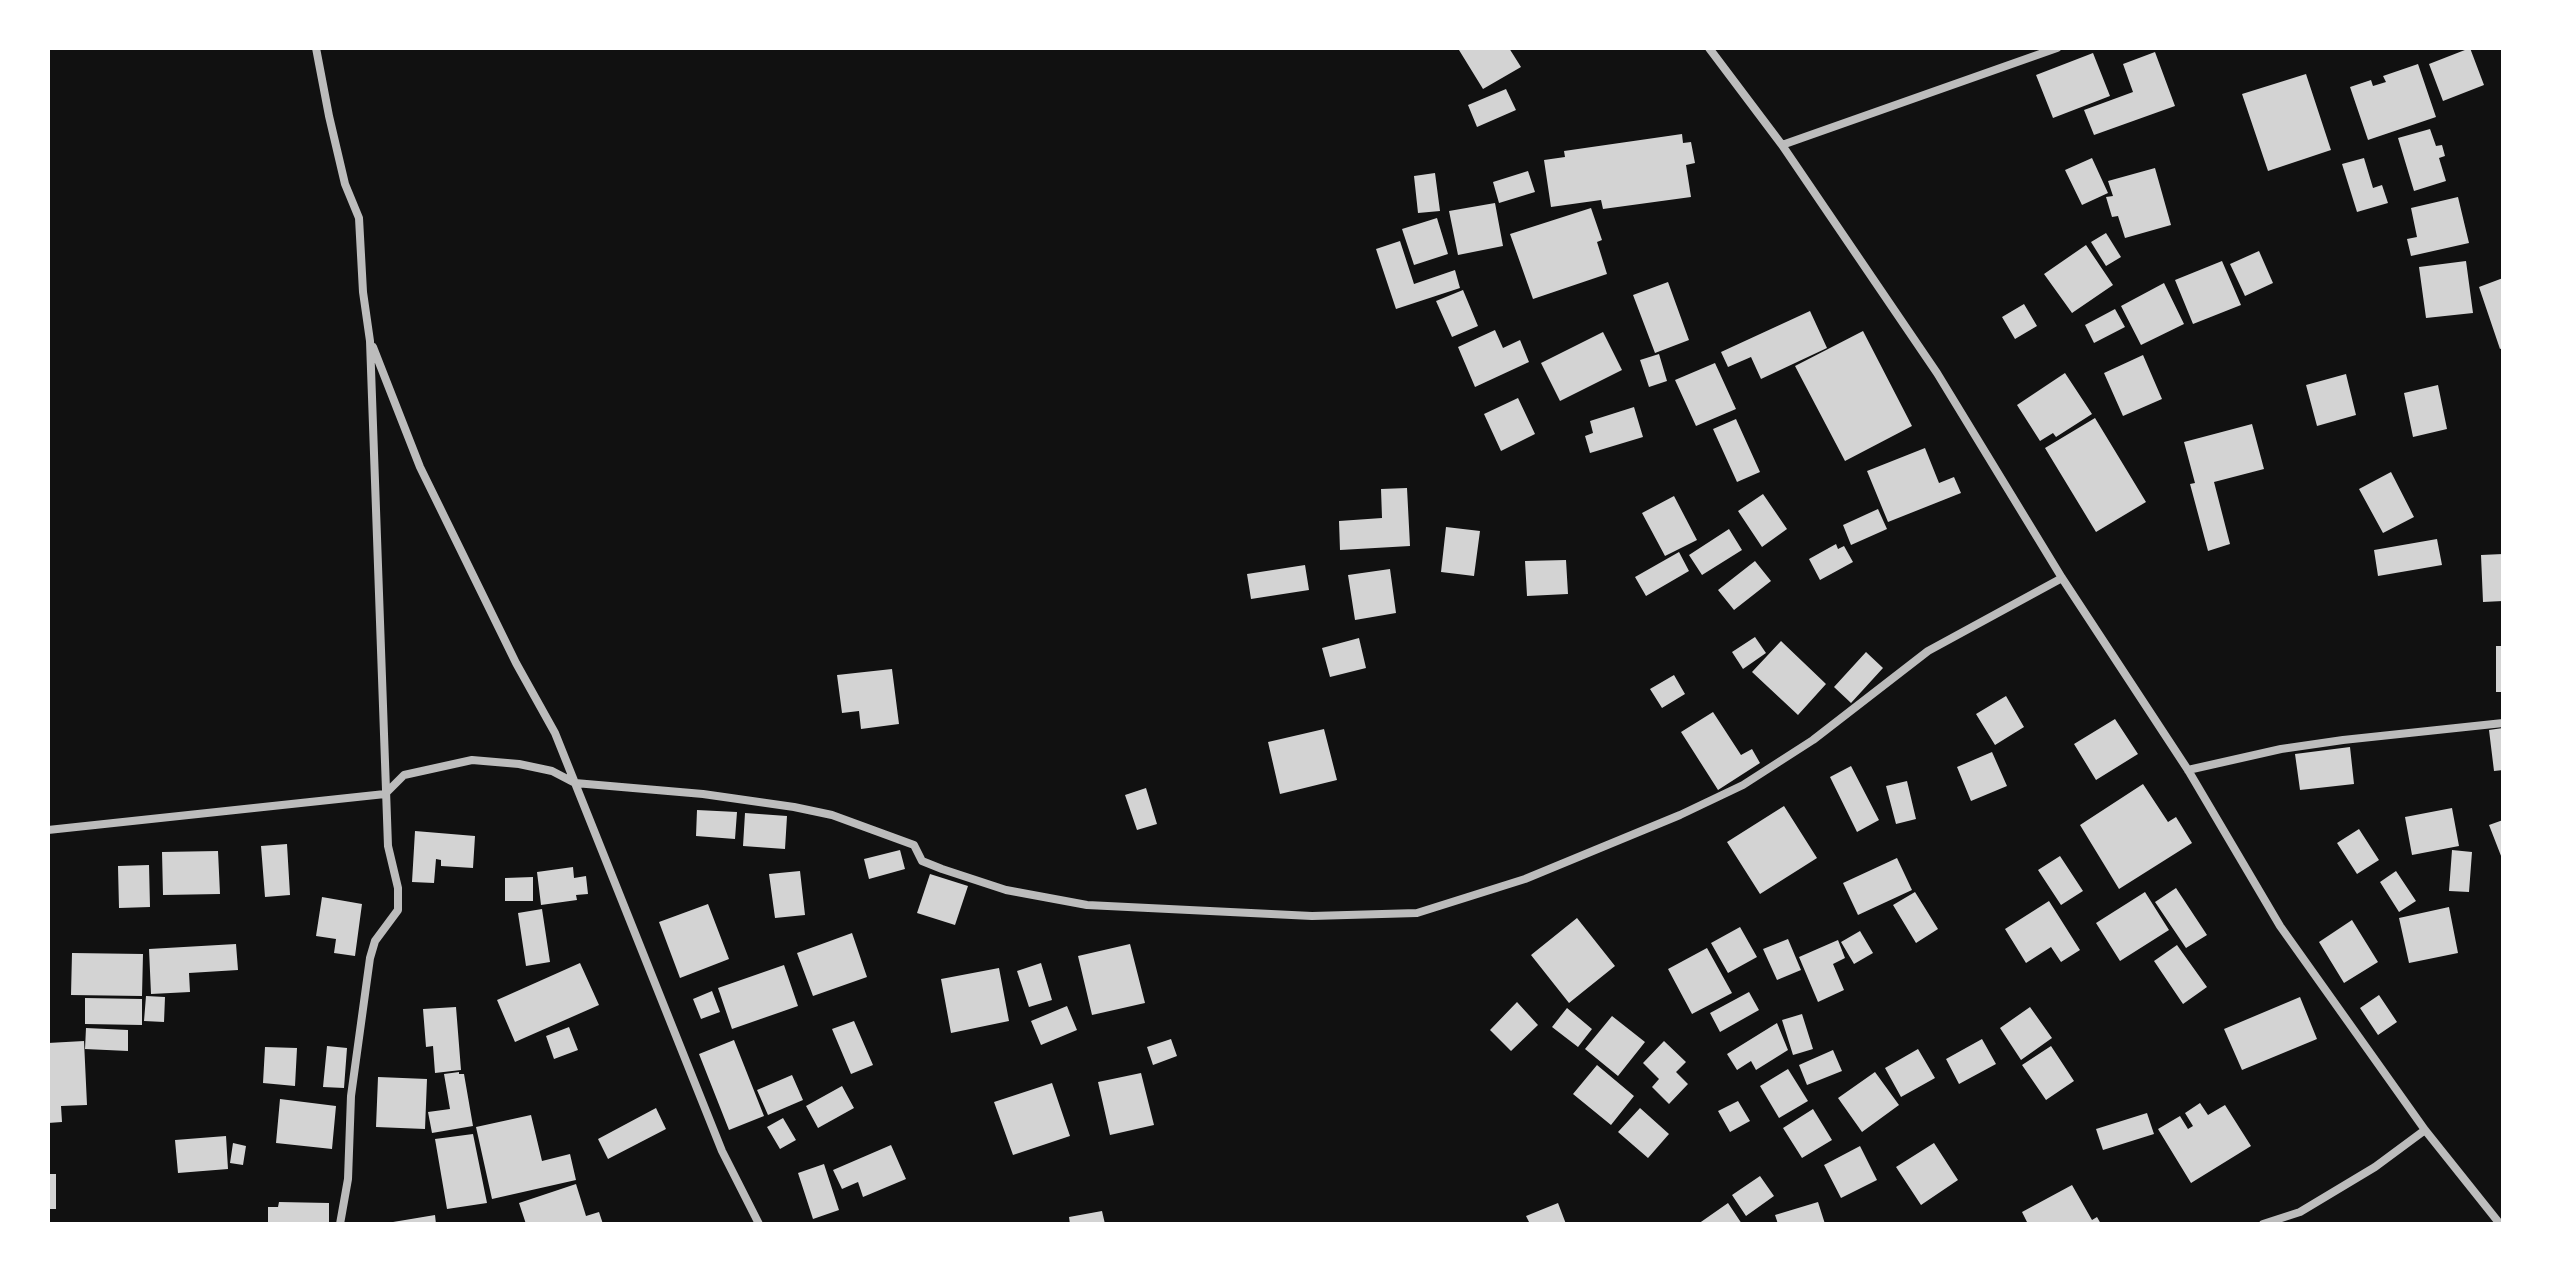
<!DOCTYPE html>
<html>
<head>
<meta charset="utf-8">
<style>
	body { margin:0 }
	#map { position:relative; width:2551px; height:1272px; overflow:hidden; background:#111; font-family:"Titillium Web",sans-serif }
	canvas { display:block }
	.frame { position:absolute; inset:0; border:50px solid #fff; pointer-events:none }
</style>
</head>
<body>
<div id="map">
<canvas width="2551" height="1272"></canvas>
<div class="frame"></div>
</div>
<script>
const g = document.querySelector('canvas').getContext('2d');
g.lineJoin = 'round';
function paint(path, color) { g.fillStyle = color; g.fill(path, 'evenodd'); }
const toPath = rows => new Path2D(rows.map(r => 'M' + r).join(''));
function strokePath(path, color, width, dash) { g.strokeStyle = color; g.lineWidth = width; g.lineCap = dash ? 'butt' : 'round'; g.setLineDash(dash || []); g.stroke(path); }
const building = toPath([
	[1462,48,1509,48,1521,67,1483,89,1459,50],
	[2470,48,2484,85,2443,101,2429,64],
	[2155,52,2175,106,2094,135,2084,110,2133,92,2123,64],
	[2093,53,2110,96,2053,118,2036,75],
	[2418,64,2436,117,2368,140,2350,87,2371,80,2373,86,2386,82,2383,76],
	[2306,74,2331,150,2268,171,2242,94],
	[1506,89,1516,110,1477,127,1468,105],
	[2430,129,2436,146,2442,145,2445,156,2439,158,2446,181,2414,191,2398,138],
	[1682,134,1683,143,1691,142,1695,163,1686,165,1691,197,1603,209,1601,200,1551,207,1544,160,1565,157,1564,151],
	[2092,158,2108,193,2082,205,2065,170],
	[2364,158,2373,188,2382,185,2388,203,2357,212,2342,164],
	[2155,168,2171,225,2125,238,2118,216,2112,217,2106,197,2113,196,2108,181],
	[1528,171,1535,192,1499,203,1493,182],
	[1435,173,1440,211,1418,213,1414,176],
	[2458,197,2469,243,2411,256,2407,239,2417,237,2411,208],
	[1495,203,1503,246,1458,255,1449,211],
	[1591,208,1602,240,1597,242,1607,274,1533,299,1510,234],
	[1437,218,1448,254,1414,265,1402,229],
	[2106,233,2121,257,2106,266,2091,242],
	[1400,241,1414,284,1455,270,1460,288,1396,309,1376,249],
	[2086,245,2113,285,2072,313,2044,274],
	[2259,251,2273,283,2245,296,2230,264],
	[2222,261,2241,305,2193,324,2175,280],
	[2466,261,2473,313,2426,318,2419,267],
	[2503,278,2503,348,2500,349,2479,287],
	[1668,282,1689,340,1655,353,1633,295],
	[2164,283,2184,324,2141,345,2121,306],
	[1463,290,1478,326,1452,337,1436,301],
	[2024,304,2037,326,2015,339,2002,317],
	[2115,309,2125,327,2094,343,2085,325],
	[1810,311,1827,348,1761,379,1751,357,1728,367,1721,352],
	[1495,330,1503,348,1520,340,1529,362,1475,387,1458,347],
	[1863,331,1912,426,1845,461,1795,366],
	[1603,332,1622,370,1560,401,1541,363],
	[1659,354,1667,381,1649,387,1640,360],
	[2143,355,2162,399,2123,416,2104,373],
	[1715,363,1736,409,1696,426,1675,380],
	[2065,373,2092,414,2056,437,2053,433,2040,441,2017,405],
	[2346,374,2356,415,2317,426,2306,385],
	[2438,385,2447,429,2413,437,2404,393],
	[1518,398,1535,434,1501,451,1484,414],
	[1634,407,1643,437,1590,453,1585,436,1593,433,1590,421],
	[2095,418,2146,502,2096,532,2045,448],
	[1736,419,1760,472,1737,482,1713,429],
	[2252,424,2264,469,2214,482,2230,544,2208,551,2190,484,2195,483,2184,442],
	[1925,448,1939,483,1954,477,1961,493,1888,522,1867,471],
	[2391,472,2414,517,2383,533,2359,489],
	[1407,488,1410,546,1340,550,1339,521,1382,518,1381,489],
	[1763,494,1787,529,1762,547,1738,511],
	[1674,496,1697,540,1665,556,1642,513],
	[1878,509,1887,529,1851,545,1843,525],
	[1446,527,1480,531,1474,576,1441,572],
	[1729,529,1742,550,1702,575,1689,555],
	[2437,539,2442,565,2378,576,2374,550],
	[1836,544,1838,549,1844,546,1853,562,1820,580,1809,559],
	[1679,552,1689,571,1646,596,1635,577],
	[2503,554,2503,601,2483,602,2481,555],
	[1566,560,1568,594,1527,596,1525,561],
	[1755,561,1771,581,1734,610,1718,590],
	[1305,565,1309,590,1251,599,1247,574],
	[1390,569,1396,613,1355,620,1348,575],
	[1755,637,1766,653,1743,669,1732,652],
	[1359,638,1366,668,1330,677,1322,648],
	[1781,641,1826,684,1798,715,1752,672],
	[2496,646,2503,646,2503,692,2496,692],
	[1866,652,1883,668,1851,703,1834,687],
	[892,669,899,724,861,729,859,711,842,713,837,675],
	[1674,675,1685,694,1662,708,1650,689],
	[2006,696,2024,727,1995,745,1976,714],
	[1713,712,1741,755,1752,749,1760,763,1718,790,1681,732],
	[2115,719,2138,754,2096,780,2074,744],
	[2503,728,2503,770,2494,771,2489,730],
	[1324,729,1337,780,1280,794,1268,742],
	[2350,747,2354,784,2300,790,2295,754],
	[1992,752,2007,786,1971,801,1957,767],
	[1851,766,1879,820,1857,832,1830,777],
	[1907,781,1916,819,1896,824,1886,786],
	[2143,784,2168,822,2176,817,2192,843,2119,889,2080,825],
	[1146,788,1157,824,1137,830,1125,795],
	[1784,806,1817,858,1760,894,1727,842],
	[2452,808,2459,846,2412,855,2405,817],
	[697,810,737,812,735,839,696,836],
	[745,813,787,816,785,849,743,846],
	[2503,820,2503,861,2489,825],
	[2359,829,2379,860,2357,874,2337,843],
	[415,831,475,836,473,868,441,866,441,860,436,859,434,883,412,882],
	[287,844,290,895,265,897,261,846],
	[900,850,905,869,869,879,864,859],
	[2452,850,2472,852,2469,892,2449,891],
	[218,851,220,894,163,895,162,852],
	[2060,856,2083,891,2061,905,2038,870],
	[1897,858,1912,890,1858,915,1843,883],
	[149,865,150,907,119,908,118,866],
	[573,867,574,878,586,876,588,894,576,895,577,900,541,905,537,872],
	[800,871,805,915,775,918,769,874],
	[2396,871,2416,901,2399,912,2380,882],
	[930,874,968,886,955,925,917,913],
	[533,877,533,901,505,901,505,878],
	[2176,888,2207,935,2186,948,2155,902],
	[1915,892,1938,929,1916,943,1893,905],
	[2145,892,2169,930,2120,961,2096,923],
	[322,897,362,904,355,956,334,953,336,939,316,936],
	[2049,901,2080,950,2061,962,2051,947,2026,963,2005,929],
	[708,904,729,959,680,978,659,922],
	[2449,907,2458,953,2409,963,2399,918],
	[542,909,550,962,526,966,518,913],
	[1577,918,1615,966,1569,1003,1531,955],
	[2352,920,2378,962,2344,983,2319,942],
	[1740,927,1757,957,1728,973,1711,943],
	[1860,931,1873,953,1854,964,1841,942],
	[852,933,867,977,813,996,797,953],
	[1788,939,1801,970,1777,980,1763,949],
	[1838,940,1845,958,1833,964,1844,990,1818,1002,1799,957],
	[236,944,238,970,189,973,190,992,151,994,149,949],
	[1130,944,1145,1003,1092,1015,1078,956],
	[2177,945,2207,987,2183,1004,2154,961],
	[1707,948,1732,993,1692,1014,1668,969],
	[72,953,143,954,142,996,71,995],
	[580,963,599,1005,515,1042,497,1000],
	[1041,963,1052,1000,1029,1007,1017,971],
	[784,965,798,1006,732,1029,718,988],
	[999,968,1009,1021,951,1033,941,979],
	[712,991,720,1012,701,1019,693,999],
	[1749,992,1759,1010,1720,1032,1710,1013],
	[2379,995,2397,1022,2378,1035,2360,1008],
	[146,996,165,997,164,1022,144,1021],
	[2300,997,2317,1039,2242,1070,2224,1029],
	[85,998,142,999,142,1025,85,1024],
	[1517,1002,1538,1025,1511,1051,1490,1030],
	[1067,1006,1077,1030,1041,1045,1031,1021],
	[456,1007,461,1070,435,1073,433,1046,426,1047,423,1009],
	[2030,1007,2052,1038,2021,1060,2000,1028],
	[1567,1008,1592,1029,1578,1047,1552,1027],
	[1802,1014,1813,1049,1793,1055,1782,1020],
	[1612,1016,1645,1042,1618,1076,1585,1049],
	[854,1021,873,1065,851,1074,832,1029],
	[1777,1023,1788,1050,1756,1070,1751,1061,1737,1070,1727,1054],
	[569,1027,578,1050,554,1059,546,1036],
	[86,1028,128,1030,128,1051,85,1049],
	[1171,1039,1177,1056,1153,1065,1147,1047],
	[1982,1039,1996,1064,1959,1084,1946,1059],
	[734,1040,764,1116,729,1130,699,1054],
	[84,1041,87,1105,61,1106,62,1122,48,1123,48,1043],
	[1664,1041,1686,1062,1676,1072,1688,1084,1669,1104,1652,1087,1659,1079,1643,1063],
	[327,1046,347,1048,344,1088,323,1087],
	[2051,1046,2074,1081,2046,1100,2022,1065],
	[265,1047,297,1048,295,1086,263,1083],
	[1918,1049,1935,1078,1901,1097,1885,1068],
	[1833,1050,1842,1071,1807,1085,1799,1065],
	[1597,1065,1634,1096,1611,1125,1573,1094],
	[1788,1069,1808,1101,1779,1118,1760,1086],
	[459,1072,459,1074,464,1074,473,1126,432,1133,428,1112,450,1109,444,1074],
	[1875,1072,1899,1105,1862,1132,1838,1098],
	[1141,1073,1154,1125,1110,1135,1098,1082],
	[792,1075,803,1100,768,1115,757,1090],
	[378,1077,427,1079,425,1129,376,1127],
	[1052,1083,1070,1136,1013,1155,994,1102],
	[842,1086,854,1108,818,1128,806,1106],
	[280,1099,336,1106,332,1149,276,1143],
	[1738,1101,1750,1121,1730,1132,1718,1111],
	[2200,1103,2208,1115,2225,1105,2251,1146,2191,1183,2158,1129,2180,1116,2188,1129,2193,1126,2185,1113],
	[656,1108,666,1129,608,1159,598,1139],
	[1640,1108,1669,1134,1648,1158,1618,1132],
	[1813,1109,1832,1140,1802,1158,1783,1128],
	[2147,1113,2154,1134,2103,1150,2096,1129],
	[531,1115,542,1161,570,1154,576,1180,492,1199,476,1127],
	[783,1118,796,1140,780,1149,767,1127],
	[473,1134,487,1203,447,1209,435,1139],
	[226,1136,228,1169,178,1173,175,1140],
	[233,1143,246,1146,243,1165,230,1163],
	[1934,1143,1958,1180,1921,1205,1896,1167],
	[891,1145,906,1179,863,1197,858,1182,842,1189,833,1170],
	[1860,1146,1877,1180,1841,1198,1824,1165],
	[824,1164,839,1210,813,1219,798,1173],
	[48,1174,56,1174,56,1209,48,1209],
	[1760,1176,1774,1196,1746,1216,1732,1195],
	[576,1184,586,1216,599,1212,603,1224,526,1224,519,1203],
	[2072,1185,2092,1220,2097,1217,2101,1224,2028,1224,2022,1212],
	[279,1202,329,1203,329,1224,268,1224,268,1207,278,1207],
	[1818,1202,1825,1224,1778,1224,1775,1215],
	[1558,1203,1566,1224,1530,1224,1526,1216],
	[1728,1203,1742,1224,1698,1224],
	[1102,1211,1105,1224,1070,1224,1069,1217],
	[435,1215,436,1224,393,1224,393,1222]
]);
const minor = toPath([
	[316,48,329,116,345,184,359,218,363,292,370,341,388,846,398,888,398,910,375,941,370,958,351,1096,348,1179,340,1224],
	[1709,48,1782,145,1937,373,2062,578,2188,770,2280,926,2425,1130,2500,1224],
	[1782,145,2057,48],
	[373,347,420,467,516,663,555,733,722,1151,759,1224],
	[2188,770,2281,749,2343,740,2503,723],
	[48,830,385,794,404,775,472,760,519,764,552,771,575,783,703,794,794,807,832,815,914,845,922,861,942,869,1006,890,1087,905,1312,916,1417,913,1525,879,1680,815,1743,785,1813,740,1928,651,2062,578],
	[2263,1224,2300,1212,2375,1167,2425,1130]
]);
paint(building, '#d3d3d3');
strokePath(minor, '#bcbcbc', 8);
</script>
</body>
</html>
